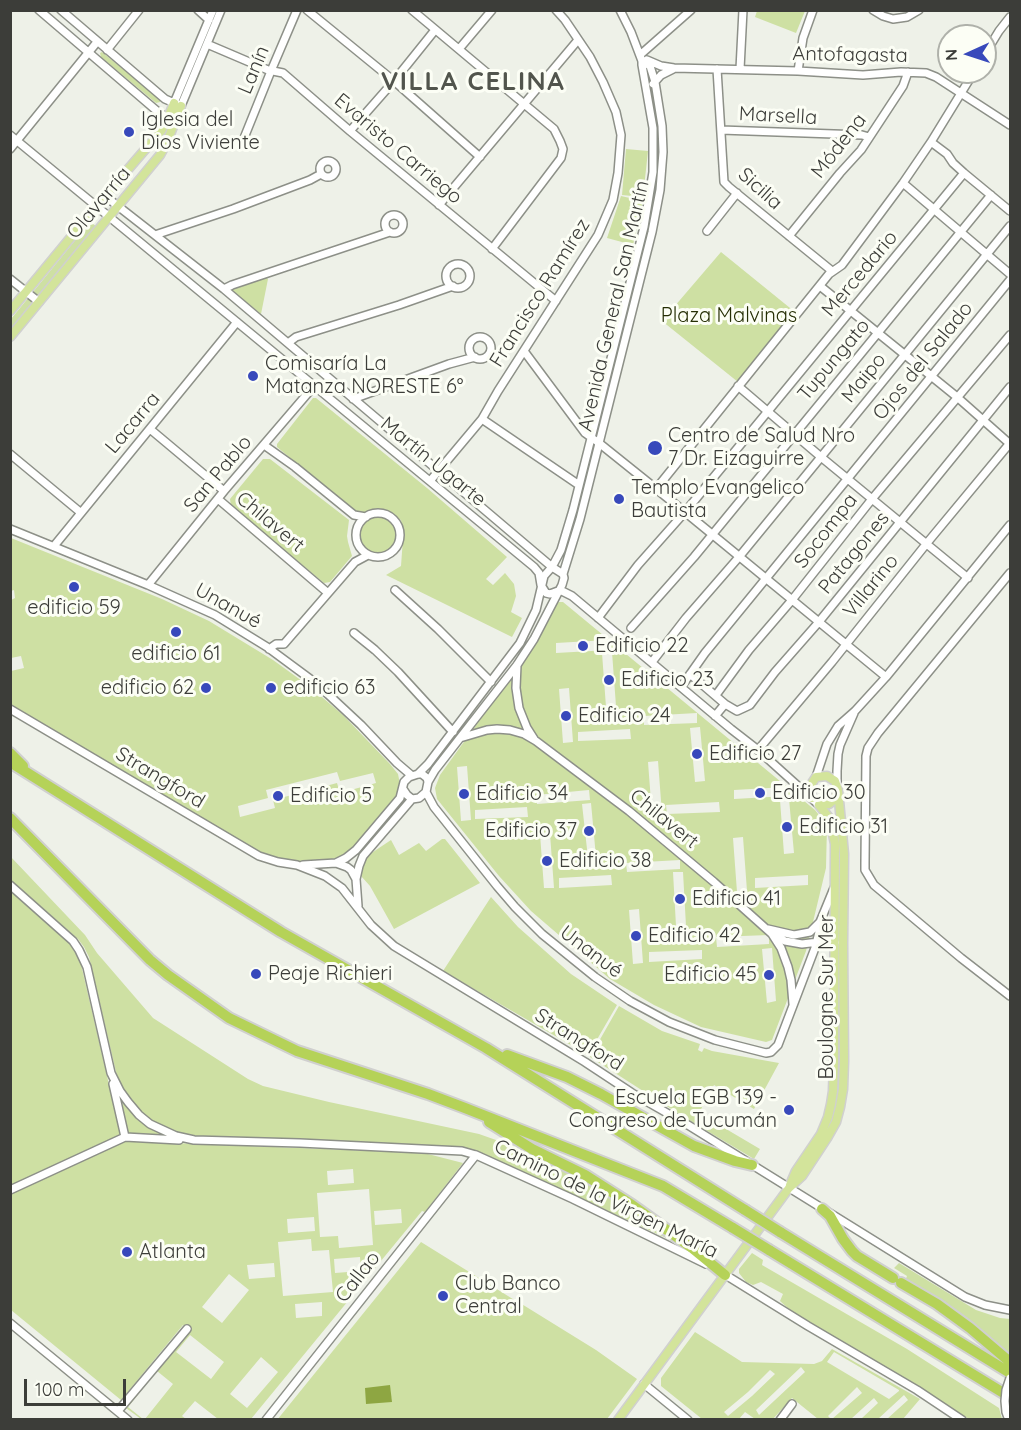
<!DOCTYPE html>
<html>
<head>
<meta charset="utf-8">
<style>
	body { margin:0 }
	#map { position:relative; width:1021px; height:1430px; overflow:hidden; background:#eef1e8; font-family:Quicksand,sans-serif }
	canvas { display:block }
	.frame { position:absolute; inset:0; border:12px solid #3c3d39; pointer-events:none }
	.north { position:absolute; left:937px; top:24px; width:60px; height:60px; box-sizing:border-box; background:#fcfef5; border:2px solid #afb1aa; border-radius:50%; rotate:267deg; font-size:16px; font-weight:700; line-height:24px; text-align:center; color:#3c3d39 }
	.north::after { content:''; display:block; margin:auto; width:21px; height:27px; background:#3849bb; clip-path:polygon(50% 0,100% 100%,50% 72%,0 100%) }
	.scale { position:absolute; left:24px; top:1379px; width:102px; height:27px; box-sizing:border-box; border:3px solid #3c3d39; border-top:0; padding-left:8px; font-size:18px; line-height:21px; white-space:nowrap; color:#3c3d39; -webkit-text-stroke:4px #fcfef5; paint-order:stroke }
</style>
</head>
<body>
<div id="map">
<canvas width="1021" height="1430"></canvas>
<div class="frame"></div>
<div class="north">N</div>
<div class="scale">100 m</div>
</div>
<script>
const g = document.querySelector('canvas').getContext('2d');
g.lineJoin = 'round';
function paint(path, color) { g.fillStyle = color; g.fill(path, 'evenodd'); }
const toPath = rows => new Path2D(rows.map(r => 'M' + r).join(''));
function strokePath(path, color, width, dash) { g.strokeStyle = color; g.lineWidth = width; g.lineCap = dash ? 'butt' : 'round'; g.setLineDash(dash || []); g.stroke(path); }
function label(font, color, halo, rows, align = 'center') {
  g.font = font + ' Quicksand,sans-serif'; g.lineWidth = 6; g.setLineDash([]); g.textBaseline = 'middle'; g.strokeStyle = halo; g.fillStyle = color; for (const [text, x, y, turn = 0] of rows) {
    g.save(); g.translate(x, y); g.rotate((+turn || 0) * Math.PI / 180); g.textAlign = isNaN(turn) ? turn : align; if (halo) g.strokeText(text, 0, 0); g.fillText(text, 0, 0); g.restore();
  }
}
const green = toPath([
	[757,11,758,10,805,11,796,33,755,17],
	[102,52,161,100,160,102,156,103,101,57,100,53],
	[626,149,648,151,643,197,622,195],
	[621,196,643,201,633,245,607,238],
	[90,222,96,226,11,330,11,319],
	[721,252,795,312,738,382,662,321],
	[265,276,268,279,261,314,232,291,232,289],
	[313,398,316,398,427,488,507,557,486,579,493,585,505,573,514,584,516,596,511,612,522,618,512,637,386,575,401,566,403,538,401,520,385,512,379,511,365,515,354,511,277,447,277,444],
	[263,459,270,459,349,520,347,536,348,542,352,556,330,582,324,583,231,506,230,499],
	'358 536a20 20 0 1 1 40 0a20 20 0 1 1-40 0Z',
	[11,538,162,599,209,621,273,660,309,686,343,715,390,764,398,774,400,784,398,795,354,848,339,857,325,861,297,862,272,858,252,848,11,705,11,671,24,668,21,656,11,658,11,600,15,598,14,590,11,591],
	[337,772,340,781,373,773,376,783,340,793,337,783,273,800,275,808,240,817,238,806,268,798,266,790],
	[559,602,563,602,815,810,827,825,826,868,806,951,772,1040,766,1042,701,1027,654,1005,610,979,531,911,499,876,437,799,435,788,440,775,526,656,555,605],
	[608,640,609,650,556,653,556,643],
	[612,652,616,706,606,707,602,653],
	[569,688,573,742,563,743,559,689],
	[697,713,697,723,644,725,644,716],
	[700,727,705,781,695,782,690,728],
	[630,729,631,739,578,741,578,732],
	[658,761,662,814,652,815,648,762],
	[467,766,471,820,461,821,457,767],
	[786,787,787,796,734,799,734,790],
	[589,790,590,800,537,804,536,795],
	[789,799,794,853,784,854,780,800],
	[719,802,720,812,667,814,666,805],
	[591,803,596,857,588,858,582,804],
	[527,807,528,817,475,819,475,810],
	[540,834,550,834,554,888,544,888],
	[743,837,747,891,737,892,733,838],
	[680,860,680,869,627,872,626,863],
	[673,872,683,872,686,926,676,926],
	[611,875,612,885,559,888,559,878],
	[808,875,808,885,755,888,755,878],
	[639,909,643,963,633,964,629,910],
	[769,935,769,944,717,947,716,937],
	[772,948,776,1001,767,1003,762,949],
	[702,950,702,959,649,962,649,952],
	[442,839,445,839,480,883,394,929,370,886,361,876,360,873,361,865,367,856,391,840,399,855,419,843,426,851],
	[10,856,85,935,97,953,153,1018,248,1079,263,1086,329,1102,479,1134,530,1152,582,1177,630,1208,677,1243,478,1151,462,1147,300,1139,192,1136,177,1133,155,1123,138,1109,122,1089,116,1072,89,957,84,947,78,939,11,880],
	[10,891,69,943,80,960,121,1136,11,1185],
	[491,897,518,927,571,974,617,1005,588,1055,443,971],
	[619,1006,662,1031,700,1044,698,1050,702,1052,704,1048,712,1051,779,1063,754,1109,714,1085,699,1113,760,1149,754,1159,679,1114,590,1057],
	[122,1102,142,1123,163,1135,128,1134],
	[124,1141,424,1153,463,1163,425,1212,422,1211,251,1419,218,1419,195,1401,182,1416,186,1419,145,1419,173,1384,157,1371,128,1407,143,1419,141,1419,126,1408,126,1405,188,1330,183,1325,121,1400,11,1310,10,1194],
	[353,1169,354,1183,328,1185,327,1171],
	[369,1189,373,1245,339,1248,338,1236,320,1237,317,1193],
	[401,1209,402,1223,375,1225,374,1211],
	[314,1217,315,1231,288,1233,287,1219],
	[311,1239,312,1251,329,1250,333,1292,283,1296,278,1242],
	[360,1257,361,1271,335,1273,334,1259],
	[274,1263,275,1277,249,1279,247,1265],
	[229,1274,249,1290,222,1323,202,1307],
	[322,1302,322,1316,296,1318,295,1304],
	[190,1335,224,1362,211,1379,176,1352],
	[261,1357,278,1372,247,1408,230,1394],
	[421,1242,516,1301,520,1301,520,1303,596,1350,637,1379,607,1419,277,1420],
	[752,1253,763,1260,762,1265,907,1349,999,1408,1002,1419,969,1419,790,1310,780,1301,783,1294,761,1282,753,1285,746,1282,739,1273,739,1269],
	[899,1263,976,1310,1000,1318,1010,1319,1010,1359,905,1281,907,1276,894,1268],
	[695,1332,742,1362,814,1364,822,1361,832,1349,920,1399,903,1419,887,1419,908,1400,904,1395,878,1419,861,1419,878,1403,874,1398,851,1419,832,1419,862,1393,857,1387,828,1416,831,1419,818,1419,792,1398,773,1419,755,1419,745,1412,739,1419,702,1419,661,1386,661,1378],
	[834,1352,899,1390,899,1391,889,1399,827,1362],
	[801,1367,805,1372,759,1415,756,1410],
	[770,1370,775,1374,752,1396,728,1416,724,1412,748,1392]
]);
const water = toPath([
	[390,1385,392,1402,366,1404,365,1388]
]);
const minor = toPath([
	[39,10,157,111,170,120],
	[61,10,165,99,181,106,221,10],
	[198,10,209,20],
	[307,10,394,81,480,157],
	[412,10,554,129,560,141,563,149,561,158,492,249],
	[873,10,883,16,893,19,907,17,919,10],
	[207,44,268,70,283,73,350,131,556,301],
	[459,49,492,10],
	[107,50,139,10],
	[985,54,999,31,1010,17],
	[640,55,691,10],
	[647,60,661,66,674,68,798,71,863,75,901,72,926,73,936,77,1010,125],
	[717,69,724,182,729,187,832,271],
	[740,69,743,10],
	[798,71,803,38,813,10],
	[653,84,661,75,673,69],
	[174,103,213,10],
	[721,130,862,135,869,137],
	[350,131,394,81,435,30],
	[10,135,534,567,539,573,541,585,546,593,550,594,558,591],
	[931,142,947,154,953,163,964,173,1010,211],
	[242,143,271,71,297,10],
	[10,149,97,42],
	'320 169a8 8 0 1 1 16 0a8 8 0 1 1-16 0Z',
	[903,183,1010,274],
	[105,196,224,289,552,567,563,574],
	[439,205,578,40],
	'385 224a9 9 0 1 1 18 0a9 9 0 1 1-18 0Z',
	[707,231,737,193],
	[155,235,233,209,310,180,321,174],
	[789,236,840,173,861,150,903,86,908,72],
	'446 276a12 12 0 1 1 24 0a12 12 0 1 1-24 0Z',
	[10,279,39,302],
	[820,286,957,397,1010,444],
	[224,289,232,285,390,232],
	'469 348a11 11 0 1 1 22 0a11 11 0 1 1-22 0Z',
	[288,343,296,337,399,305,453,286],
	[524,351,585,433,599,443,685,512,886,677],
	[738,386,821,457,968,578],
	[353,399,449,364,475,357],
	[482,419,579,485],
	[150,429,224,491],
	[264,445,295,467,354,515,366,517],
	[10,454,80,512],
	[430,481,482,419,498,391,598,235,613,200,618,173,621,135,616,112,603,82,590,57,565,20,556,10],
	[656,489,829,274,842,265,903,183,931,142,974,72],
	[218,499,328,593],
	'356 535a22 22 0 1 1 44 0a22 22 0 1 1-44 0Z',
	[10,529,148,585,215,615,267,647,317,684,361,725,397,763,411,775],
	[54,546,237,322],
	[1010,573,878,733,868,748,866,756,865,862,865,870,874,885,961,958,1010,996],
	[148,585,224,491,314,386],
	[395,590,438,629,491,682],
	[560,590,572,596,731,729,758,750,819,805],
	[598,618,638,565,685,512,964,173],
	[631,628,694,557,991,195],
	[354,633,375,650,398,672,453,732],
	[269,649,276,644,284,644,355,562,368,555],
	[652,662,686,618,739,557,821,457,1010,226],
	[517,665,516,688,519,708,527,728,534,739],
	[690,674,725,704],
	[681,687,705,653,1010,280],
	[716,695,749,650,792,600,872,499,1010,335],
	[10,709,259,856,278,862,297,865,325,876,342,888,371,925,394,946,585,1062,632,1093,688,1125,965,1297,985,1305,1010,1310],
	[715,716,725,704,737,711,750,705,775,672,818,623,1010,387],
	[460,738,487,730,497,729,510,730,524,734,536,741,629,811,714,882,772,934,781,948,788,967,791,980,793,1004],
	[758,750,832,662,927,543,1010,443],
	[418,774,428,764,520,643,536,610,544,576,552,567,561,550,573,510,644,227,653,172,653,128,642,65,642,61,631,32,620,10],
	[816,777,827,744,838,726,855,711,886,677,1010,525],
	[837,785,837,771,838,754,840,745,854,713],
	[403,789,407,795,412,799,419,798,426,792,428,782,435,770,517,665,534,639,562,585,564,578,563,574,580,519,652,232,660,190,663,152,662,126,655,82,650,66,642,61],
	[426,792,434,807,497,886,515,907,542,934,595,977,630,1001,669,1022,715,1040,766,1053,771,1052,778,1045,815,948,823,916],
	[336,863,346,858,356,850,400,798,404,782,409,777,418,774,422,774,427,778,428,782],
	[303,865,336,863,347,867,351,870,356,879,358,906],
	[356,879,359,866,363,856,412,799],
	[10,885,73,941,79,950,87,967,111,1073,120,1091,128,1102,139,1115,150,1124,176,1136,194,1140,300,1143,462,1151,476,1155,573,1199,706,1264],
	[768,929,794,935,810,932,820,922,834,888],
	[775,935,785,941,802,944,827,941,835,943],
	[113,1084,125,1137],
	[10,1190,125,1137,179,1140],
	[724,1274,808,1326,917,1390,962,1420],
	[10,1323,128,1420],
	[644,1384,688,1420],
	[118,1411,187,1329],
	[266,1420,476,1155],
	[780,1420,792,1404]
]);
const major = toPath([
	[10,311,105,196,161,131,168,118,174,103],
	[10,337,160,155,167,142,181,106],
	[812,798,811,788,812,783,816,777,827,776,835,781,838,790,835,799,829,804,819,805],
	[790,1185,796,1171,821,1134,828,1117,831,1104,833,1091,834,1062,835,844,830,819,819,805],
	[618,1420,789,1188,802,1176,827,1138,836,1122,840,1107,843,1089,844,1061,843,943,844,854,838,790]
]);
const highway = toPath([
	[10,753,23,766],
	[10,762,281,932,486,1048,745,1210],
	[10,818,150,960,168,975,229,1018,297,1051,428,1094,465,1108,663,1186,733,1228],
	[507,1055,567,1077,601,1094,694,1146,735,1161,752,1165],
	[489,1122,532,1149,585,1175,632,1205,692,1248,725,1275],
	[822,1209,830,1216,843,1239,852,1251,857,1256,893,1278],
	[780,1232,1010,1373],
	[769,1250,1010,1397],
	[901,1283,937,1304,970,1328,1010,1362]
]);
const minorBridge = toPath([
	[1009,1420,1006,1412,1005,1401,1006,1390,1010,1378]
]);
const highwayBridge = toPath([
	[745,1210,780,1232],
	[733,1228,769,1250]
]);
const markers = [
	[129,132,6,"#3849bb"],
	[253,376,6,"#3849bb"],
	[655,448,8,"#3849bb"],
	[619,499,6,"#3849bb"],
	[74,587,6,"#3849bb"],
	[176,632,6,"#3849bb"],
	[583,646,6,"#3849bb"],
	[609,680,6,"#3849bb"],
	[206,688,6,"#3849bb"],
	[271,688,6,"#3849bb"],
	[566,716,6,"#3849bb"],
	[697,754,6,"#3849bb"],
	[760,793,6,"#3849bb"],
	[464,794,6,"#3849bb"],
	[278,796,6,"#3849bb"],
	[787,827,6,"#3849bb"],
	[589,831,6,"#3849bb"],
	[547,861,6,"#3849bb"],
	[680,899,6,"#3849bb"],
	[636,936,6,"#3849bb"],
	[256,974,6,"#3849bb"],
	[769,975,6,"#3849bb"],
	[789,1110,6,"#3849bb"],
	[127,1252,6,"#3849bb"],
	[443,1296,6,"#3849bb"]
];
const streetNames = [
	["Antofagasta",850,55,1],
	["Lanín",254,70,-67],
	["Marsella",778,116,3],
	["Módena",839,146,-52],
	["Evaristo Carriego",398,149,40],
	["Sicilia",760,189,42],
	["Olavarría",99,203,-50],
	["Mercedario",860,274,-50],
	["Francisco Ramírez",540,293,-58],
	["Avenida General San Martín",614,306,-77],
	["Tupungato",834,360,-50],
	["Ojos del Salado",923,361,-51],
	["Maipo",864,378,-51],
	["Lacarra",133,423,-50],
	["Martín Ugarte",433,462,39],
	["San Pablo",218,474,-50],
	["Chilavert",270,522,40],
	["Socompa",826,531,-52],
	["Patagones",854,553,-51],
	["Villarino",871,586,-51],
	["Unanué",228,606,29],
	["Strangford",160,778,31],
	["Chilavert",664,819,39],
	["Unanué",591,952,37],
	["Boulogne Sur Mer",827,997,-90],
	["Strangford",579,1040,32],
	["Camino de la Virgen María",606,1199,26],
	["Callao",358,1277,-52]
];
const poiNames = [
	["Iglesia del",141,120],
	["Dios Viviente",141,143],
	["Comisaría La",265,364],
	["Matanza NORESTE 6°",265,387],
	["Centro de Salud Nro",668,436],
	["7 Dr. Eizaguirre",668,459],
	["Templo Evangelico",631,488],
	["Bautista",631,511],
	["edificio 59",74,608,"center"],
	["Edificio 22",595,646],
	["edificio 61",176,654,"center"],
	["Edificio 23",621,680],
	["edificio 62",194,688,"right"],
	["edificio 63",283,688],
	["Edificio 24",578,716],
	["Edificio 27",709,754],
	["Edificio 30",772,793],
	["Edificio 34",476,794],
	["Edificio 5",290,796],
	["Edificio 31",799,827],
	["Edificio 37",577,831,"right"],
	["Edificio 38",559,861],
	["Edificio 41",692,899],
	["Edificio 42",648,936],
	["Peaje Richieri",268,974],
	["Edificio 45",757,975,"right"],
	["Escuela EGB 139 -",777,1098,"right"],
	["Congreso de Tucumán",777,1121,"right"],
	["Atlanta",139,1252],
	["Club Banco",455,1284],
	["Central",455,1307]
];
const parkNames = [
	["Plaza Malvinas",729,316]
];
const districtNames = [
	["VILLA CELINA",473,82]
];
paint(green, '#cee0a3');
paint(water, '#8ea642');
strokePath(minor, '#8d9088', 10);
strokePath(major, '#d0d0cf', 11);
strokePath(highway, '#d0d0cf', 14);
strokePath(minor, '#fff', 7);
strokePath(major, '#d3e49b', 8);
strokePath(highway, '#b5d258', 10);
strokePath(minorBridge, '#8d9088', 10, []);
strokePath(highwayBridge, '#d0d0cf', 14, []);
strokePath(minorBridge, '#fff', 7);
strokePath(highwayBridge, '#b5d258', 10);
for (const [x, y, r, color] of markers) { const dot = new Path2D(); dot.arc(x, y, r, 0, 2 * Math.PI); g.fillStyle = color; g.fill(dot); strokePath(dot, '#fcfef5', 2); }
label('20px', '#3c3d39', '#fcfef5', streetNames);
label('20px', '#3c3d39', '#fcfef5', poiNames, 'left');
label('20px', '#252e04', '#fcfef5', parkNames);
g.letterSpacing = '1.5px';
label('bold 26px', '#52554d', '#fcfef5', districtNames);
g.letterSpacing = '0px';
</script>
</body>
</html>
